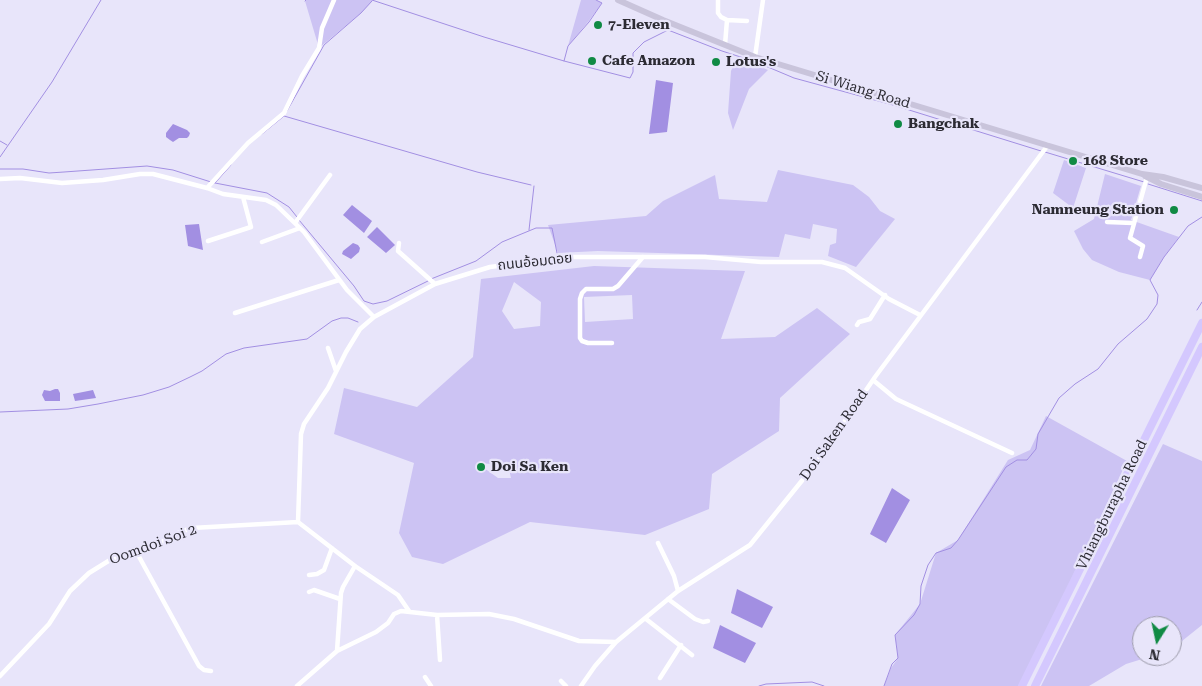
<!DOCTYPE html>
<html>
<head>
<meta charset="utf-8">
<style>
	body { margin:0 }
	#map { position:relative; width:1202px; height:686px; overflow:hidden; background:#e8e5fa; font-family:"Roboto Serif",serif }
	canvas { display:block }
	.north { position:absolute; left:1132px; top:616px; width:50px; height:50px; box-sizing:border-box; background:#e8e5fa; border:1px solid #9d9baa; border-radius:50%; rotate:190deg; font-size:14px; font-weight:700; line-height:20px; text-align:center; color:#2c2b33 }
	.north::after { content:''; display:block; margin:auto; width:18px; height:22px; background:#108a44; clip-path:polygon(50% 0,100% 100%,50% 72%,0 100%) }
</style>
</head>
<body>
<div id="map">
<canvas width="1202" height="686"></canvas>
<div class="north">N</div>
</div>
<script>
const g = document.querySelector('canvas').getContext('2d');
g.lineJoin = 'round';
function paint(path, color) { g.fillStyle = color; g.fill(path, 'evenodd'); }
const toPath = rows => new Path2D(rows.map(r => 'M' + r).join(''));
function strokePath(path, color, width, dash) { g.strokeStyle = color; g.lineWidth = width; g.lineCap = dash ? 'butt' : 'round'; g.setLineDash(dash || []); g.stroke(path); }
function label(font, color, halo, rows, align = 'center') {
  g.font = font + ' "Roboto Serif","Noto Sans Thai",serif'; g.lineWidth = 4.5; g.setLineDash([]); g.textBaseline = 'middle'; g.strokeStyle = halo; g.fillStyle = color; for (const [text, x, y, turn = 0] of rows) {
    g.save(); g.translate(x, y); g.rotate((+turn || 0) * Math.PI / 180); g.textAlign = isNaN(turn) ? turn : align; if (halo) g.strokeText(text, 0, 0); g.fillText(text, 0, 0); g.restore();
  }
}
const green = toPath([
	[306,0,373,0,361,13,319,48,305,1],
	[581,0,596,0,602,3,588,22,568,46],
	[737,57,768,70,749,89,733,130,728,113,731,71],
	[1064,160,1086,168,1073,208,1053,193],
	[778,170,853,185,869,197,880,211,895,219,856,267,828,256,830,245,836,243,837,229,813,224,810,239,785,234,779,257,598,251,558,253,548,225,646,216,663,201,715,175,719,199,767,202],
	[1105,174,1141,186,1131,220,1179,237,1164,257,1150,280,1119,272,1092,260,1083,249,1074,231,1094,219],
	[594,266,745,271,721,339,775,337,817,308,850,334,780,398,779,431,712,474,709,509,645,535,530,522,443,564,412,557,399,533,414,463,334,434,344,388,417,407,473,357,481,279],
	[514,282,541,302,540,326,514,329,502,311],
	[632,295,633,319,585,322,584,297],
	[477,463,508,465,511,478,498,478],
	[1046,416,1127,461,1021,686,884,686,891,668,898,658,895,635,920,604,936,553,958,540,1008,460,1030,450],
	[1163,444,1202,461,1202,625,1172,649,1172,626,1142,626,1142,656,1152,656,1126,664,1089,686,1041,686]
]);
const water = toPath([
	[656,80,673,83,667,132,649,134],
	[173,124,187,130,190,133,189,136,187,138,179,138,173,142,170,140,166,137,166,133],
	[352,205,372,221,364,233,343,215],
	[199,224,203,250,188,246,185,225],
	[377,227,395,245,386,253,367,237],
	[353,243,358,245,360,248,359,252,351,259,342,254,343,251],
	[55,389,58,389,60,393,60,401,45,401,42,395,44,390,50,391],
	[93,390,96,398,75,401,73,394],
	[892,488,910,500,886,543,870,534],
	[737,589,773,607,762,628,731,613],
	[720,625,756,643,745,663,713,648]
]);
const stream = toPath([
	[372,0,484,37,564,61,568,46,589,22,602,3,596,0],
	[305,1,306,0],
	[564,61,630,78,633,72,633,53,644,42,668,30,722,51,756,62,794,78,893,105,1041,151],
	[287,111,324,45,361,13,372,1],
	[284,116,477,172,531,185],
	[262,134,284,116],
	[0,141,7,145],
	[1045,152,1144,182],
	[0,157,52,82,101,0],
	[0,169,23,169,49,173,64,172,147,166,173,170,211,182],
	[215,183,267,193,289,207,297,217],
	[215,183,231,165],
	[1148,184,1202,201],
	[299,220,354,286,364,301,373,304,387,301,428,281],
	[529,230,534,186],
	[431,279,476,261,502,242,536,228,552,228,557,253],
	[1197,310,1202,302],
	[0,412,68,409,98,404,143,395,169,387,190,377,202,371,226,354,244,348,307,339,332,321,341,318,348,318,358,322],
	[759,686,766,684,812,682,824,686],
	[884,686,892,664,898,658,895,635,914,615,920,604,921,586,928,565,936,553,951,548,958,540,1006,467,1017,460,1027,460,1036,449,1038,434,1059,398,1075,384,1098,369,1118,344,1147,319,1157,304,1158,295,1150,280,1164,257,1188,226,1202,217]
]);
const minor = toPath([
	[718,0,718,13,721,17,727,20,747,21],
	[725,45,727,20],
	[755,57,763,0],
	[0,179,20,178,62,183,103,180,140,174,153,174,207,188,223,194,266,200,276,205,304,232,347,290,374,317],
	[207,188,248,143,284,113,302,76,319,48,322,28,334,0],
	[1107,222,1133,223],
	[295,223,330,175],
	[208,241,251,227,243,197],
	[262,242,300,228],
	[399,243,398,251,435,284],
	[1140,257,1143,246,1130,238,1147,177],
	[235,313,339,280],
	[857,325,859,322,870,319,885,295],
	[612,343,588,343,582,341,580,338,580,299,582,293,586,289,613,289,618,286,643,257],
	[328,348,336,371],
	[873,380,896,399,1012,453],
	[298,522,301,434,304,424,328,388,346,352,360,329,374,317,435,284,490,267,568,257,705,257,761,262,822,262,845,268,889,299,920,315],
	[298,522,355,566,398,595,409,611],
	[658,543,674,576,678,591],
	[137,553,199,666,204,670,211,671],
	[309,575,317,574,324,570,332,548],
	[309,592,314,590,340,599],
	[668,599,695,619,703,622,708,621],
	[437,615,440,660],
	[646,619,692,655],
	[337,651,341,593,343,587,355,566],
	[0,676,49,624,70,591,89,573,110,560,129,556,151,548,180,532,192,528,298,522],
	[425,677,431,686],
	[660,678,681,645],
	[561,681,566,686],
	[297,686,337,651,376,632,388,623,394,614,401,611,437,615,489,614,514,619,579,641,616,642],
	[581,686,595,666,616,642,678,591,750,545,817,462,875,377,1048,145]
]);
const secondary = toPath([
	[618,0,663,20,755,57,1142,174,1163,177,1202,188],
	[1145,176,1161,184,1202,197]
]);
const primary = toPath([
	[1022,686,1202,323],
	[1035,686,1202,347]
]);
const markers = [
	[598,25,5,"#108a44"],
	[592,61,5,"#108a44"],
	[716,62,5,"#108a44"],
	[898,124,5,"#108a44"],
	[1073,161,5,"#108a44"],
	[1174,210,5,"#108a44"],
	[481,467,5,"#108a44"]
];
const poiNames = [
	["7-Eleven",608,25],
	["Cafe Amazon",602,61],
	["Lotus's",726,62],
	["Bangchak",908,124],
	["168 Store",1083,161],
	["Namneung Station",1164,210,"right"],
	["Doi Sa Ken",491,467]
];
const streetNames = [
	["Si Wiang Road",863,90,17],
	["ถนนอ้อมดอย",535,262,-6],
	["Doi Saken Road",834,435,-55],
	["Vhiangburapha Road",1112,505,-64],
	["Oomdoi Soi 2",153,545,-20]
];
paint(green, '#ccc3f3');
paint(water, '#a28fe2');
strokePath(stream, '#a28fe2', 1);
strokePath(minor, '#fff', 4.5);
strokePath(secondary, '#c9c4db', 6);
strokePath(primary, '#d4c8fe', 8);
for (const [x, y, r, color] of markers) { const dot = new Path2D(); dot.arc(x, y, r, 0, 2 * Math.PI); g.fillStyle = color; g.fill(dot); strokePath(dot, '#e8e5fa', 2); }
label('bold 14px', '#2c2b33', '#e8e5fa', poiNames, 'left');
label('14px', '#2c2b33', '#e8e5fa', streetNames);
</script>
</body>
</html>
